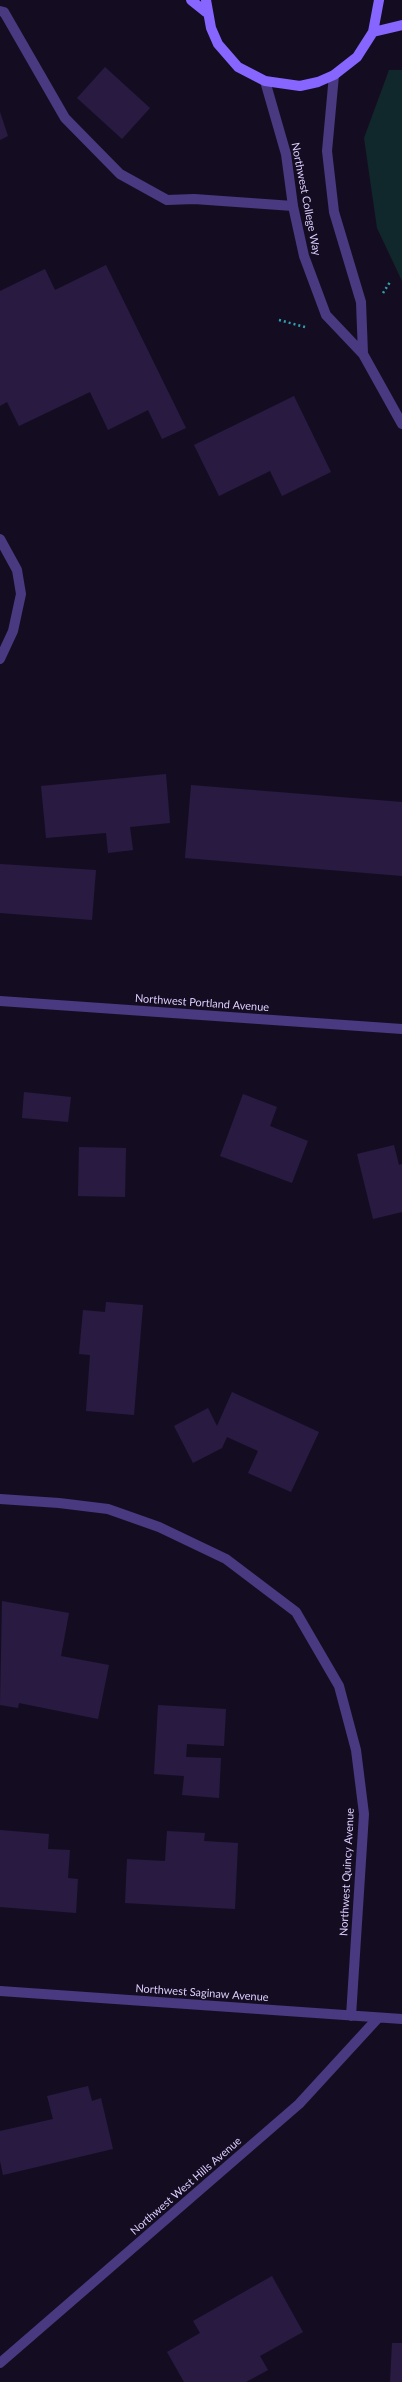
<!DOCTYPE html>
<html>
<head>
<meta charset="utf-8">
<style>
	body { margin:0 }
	canvas { display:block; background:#140d21 }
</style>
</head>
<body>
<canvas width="402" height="2382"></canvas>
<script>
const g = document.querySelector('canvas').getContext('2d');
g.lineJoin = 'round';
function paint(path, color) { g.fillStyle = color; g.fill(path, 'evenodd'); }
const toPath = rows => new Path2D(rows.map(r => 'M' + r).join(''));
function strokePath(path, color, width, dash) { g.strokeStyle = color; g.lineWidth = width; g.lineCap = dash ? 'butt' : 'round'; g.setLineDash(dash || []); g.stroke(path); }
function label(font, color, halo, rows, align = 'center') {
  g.font = font + ' Lato,sans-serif'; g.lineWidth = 3; g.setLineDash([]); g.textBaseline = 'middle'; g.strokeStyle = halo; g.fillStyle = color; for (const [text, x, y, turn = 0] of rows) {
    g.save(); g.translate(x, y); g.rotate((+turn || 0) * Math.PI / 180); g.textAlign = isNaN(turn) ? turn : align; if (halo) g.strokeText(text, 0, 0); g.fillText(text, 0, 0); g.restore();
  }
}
const green = toPath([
	[389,70,402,70,402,281,377,228,364,138]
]);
const building = toPath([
	[105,67,150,108,122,139,77,98],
	[0,112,8,136,0,140],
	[106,265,186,428,162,439,148,410,108,430,90,392,19,426,7,402,0,406,0,291,45,269,55,290],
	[294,396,331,472,282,496,270,471,219,496,194,445],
	[166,774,170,823,130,827,133,850,108,853,106,833,46,838,41,786],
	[191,785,402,802,402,876,185,858],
	[0,864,96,870,92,920,0,913],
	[24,1092,71,1097,68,1122,22,1118],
	[243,1094,277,1107,270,1126,308,1141,292,1183,220,1156],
	[394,1145,399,1165,402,1164,402,1212,373,1219,357,1154],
	[79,1147,126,1148,125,1197,78,1196],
	[106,1302,143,1305,134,1415,86,1411,90,1355,79,1354,83,1310,105,1312],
	[232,1392,319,1432,291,1492,248,1473,258,1451,227,1437,222,1448,193,1463,174,1426,208,1408,217,1426],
	[2,1601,69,1613,61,1656,109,1665,98,1719,19,1703,18,1708,0,1705],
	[158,1705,226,1709,224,1746,187,1744,186,1757,221,1758,219,1798,182,1795,184,1776,154,1774],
	[0,1830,49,1834,48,1849,70,1850,68,1878,78,1879,76,1913,0,1907],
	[167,1831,205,1833,204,1841,238,1843,235,1909,125,1903,127,1859,165,1861],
	[88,2086,92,2101,101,2098,113,2149,3,2175,0,2161,0,2131,53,2119,47,2096],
	[272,2276,303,2332,260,2356,268,2370,246,2382,184,2382,167,2352,200,2333,193,2321],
	[392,2343,402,2343,402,2382,390,2382]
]);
const path = toPath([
	[383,293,390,282],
	[279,320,305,327]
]);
const service = toPath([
	[0,11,4,12,65,118,120,174,167,200,194,199,293,206],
	[0,539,17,570,21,594,13,631,0,659]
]);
const minor = toPath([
	[0,1499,59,1503,108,1509,159,1527,226,1559,296,1612,339,1686,356,1750,364,1814,351,2016],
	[0,1991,402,2019],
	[0,2363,299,2104,378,2018]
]);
const tertiary = toPath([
	[334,75,327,151,334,212,361,302,363,354],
	[265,81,286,154,293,206,304,256,326,315,363,354,402,424],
	[0,1001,402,1029]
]);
const secondary = toPath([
	[191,0,206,12],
	[206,0,211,28,218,44,238,67,265,81,300,86,318,82,334,75,357,57,373,32,379,0],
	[373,32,402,25]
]);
const streetNames = [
	["Northwest College Way",306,199,79],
	["Northwest Portland Avenue",202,1003,4],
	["Northwest Quincy Avenue",347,1872,-87],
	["Northwest Saginaw Avenue",202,1993,4],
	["Northwest West Hills Avenue",186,2186,-41]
];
paint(green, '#10272b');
paint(building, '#291a42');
strokePath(path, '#2fa1b2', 2.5, [2, 3]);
strokePath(service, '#493980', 10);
strokePath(minor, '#493980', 10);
strokePath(tertiary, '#493980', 10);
strokePath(secondary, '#8666fe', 10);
label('11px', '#ddceff', '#140d21', streetNames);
</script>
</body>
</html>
